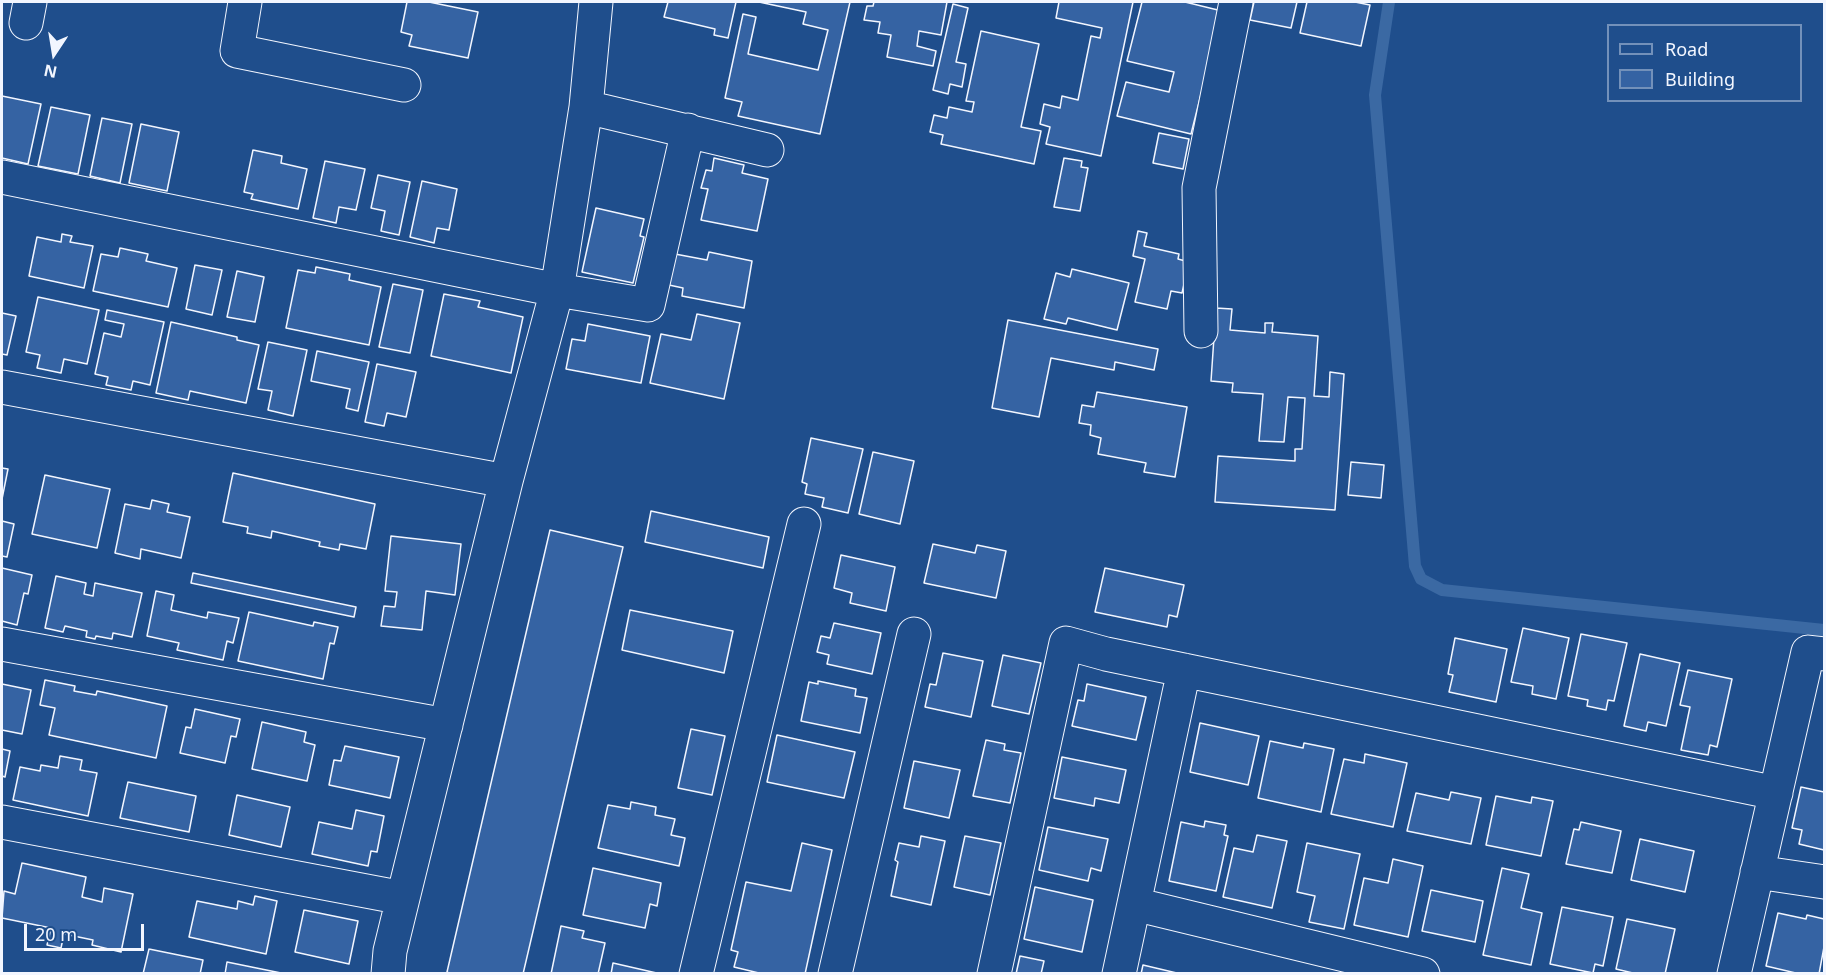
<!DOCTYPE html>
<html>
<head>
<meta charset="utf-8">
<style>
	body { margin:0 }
	#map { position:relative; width:1826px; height:975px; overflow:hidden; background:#1f4e8c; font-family:"Noto Sans",sans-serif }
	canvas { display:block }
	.frame { position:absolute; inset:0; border:3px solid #f2f6ff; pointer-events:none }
	.legend { position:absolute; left:1607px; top:24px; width:195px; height:78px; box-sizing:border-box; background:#1f4e8c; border:2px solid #7391ba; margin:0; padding:8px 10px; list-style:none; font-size:18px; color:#f2f6ff }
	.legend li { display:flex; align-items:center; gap:12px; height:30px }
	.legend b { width:30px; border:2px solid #7391ba }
	.north { position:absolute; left:24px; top:24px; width:60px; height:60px; -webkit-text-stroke:4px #1f4e8c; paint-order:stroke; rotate:192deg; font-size:16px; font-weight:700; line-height:24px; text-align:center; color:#f2f6ff }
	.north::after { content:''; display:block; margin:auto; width:21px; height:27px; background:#f2f6ff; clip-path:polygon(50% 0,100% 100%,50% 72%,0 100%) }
	.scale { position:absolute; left:24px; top:924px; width:120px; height:27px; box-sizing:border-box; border:3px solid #f2f6ff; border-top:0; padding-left:8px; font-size:18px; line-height:21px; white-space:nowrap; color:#f2f6ff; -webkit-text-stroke:4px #1f4e8c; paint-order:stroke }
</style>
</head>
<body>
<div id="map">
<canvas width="1826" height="975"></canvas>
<div class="frame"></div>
<ul class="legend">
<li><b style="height:8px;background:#1f4e8c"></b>Road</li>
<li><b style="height:16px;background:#3563a3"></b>Building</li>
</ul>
<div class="north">N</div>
<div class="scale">20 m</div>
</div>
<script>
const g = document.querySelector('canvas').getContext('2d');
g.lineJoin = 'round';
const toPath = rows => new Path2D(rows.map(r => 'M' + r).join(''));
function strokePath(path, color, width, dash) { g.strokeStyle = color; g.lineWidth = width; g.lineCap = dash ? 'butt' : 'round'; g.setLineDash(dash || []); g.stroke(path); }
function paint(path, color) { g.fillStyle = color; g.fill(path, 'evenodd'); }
const stream = toPath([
	[1389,2,1375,95,1415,566,1421,579,1442,590,1824,630]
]);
const building = toPath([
	[407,2,429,2,478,12,468,58,409,46,412,35,401,32,407,2],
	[668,2,736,2,728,38,714,35,715,29,664,17,668,2],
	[759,2,850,2,820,134,738,116,742,102,725,98,743,14,756,17,748,54,818,70,828,30,803,24,806,12,759,2],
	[874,2,947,2,941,35,919,31,917,46,936,51,933,66,887,57,891,35,878,33,880,22,864,20,867,6,873,6,874,2],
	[1059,2,1133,2,1101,156,1046,144,1050,127,1040,124,1044,104,1060,108,1062,96,1078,100,1091,36,1100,38,1102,28,1056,18,1059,2],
	[1142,2,1185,2,1222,11,1191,134,1117,116,1126,82,1169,92,1174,72,1127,61,1142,2],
	[1254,2,1297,2,1291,28,1250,20,1254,2],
	[1307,2,1355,2,1370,5,1361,46,1300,33,1307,2],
	[953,4,968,8,956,62,966,64,962,87,950,84,948,94,933,90,953,4],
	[981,31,1039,44,1021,127,1041,131,1034,164,941,144,943,135,930,132,934,115,947,118,949,107,972,112,974,102,966,101,981,31],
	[2,96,41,104,28,164,2,158,2,96],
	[51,107,90,115,78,174,38,166,51,107],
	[102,118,132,124,120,183,90,176,102,118],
	[141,124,179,132,167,191,129,183,141,124],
	[1159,133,1189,139,1183,169,1153,163,1159,133],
	[253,150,282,156,281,163,307,169,298,209,251,199,253,194,244,192,253,150],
	[714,158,744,165,742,173,768,179,757,231,701,220,708,189,701,188,706,170,712,171,714,158],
	[1064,158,1082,161,1081,167,1088,168,1080,211,1054,207,1064,158],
	[325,161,365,169,356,210,339,207,336,223,313,218,325,161],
	[378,175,410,182,399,235,381,231,385,211,371,208,378,175],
	[422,181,457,189,449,230,437,228,434,243,410,237,422,181],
	[596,208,644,219,640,236,644,237,633,283,582,272,596,208],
	[1138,231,1147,233,1144,246,1179,254,1178,259,1189,262,1182,293,1171,291,1167,309,1135,302,1145,259,1133,256,1138,231],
	[62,234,72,236,70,242,93,246,84,288,29,276,37,237,61,242,62,234],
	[120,248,148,254,146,261,177,268,168,307,93,291,101,254,118,257,120,248],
	[709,252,752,261,744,308,682,296,683,288,669,285,675,254,707,260,709,252],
	[195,265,222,270,212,315,186,309,195,265],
	[316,267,350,274,349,280,381,287,369,345,286,328,298,270,315,273,316,267],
	[1072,269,1129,283,1117,330,1068,318,1066,324,1044,319,1056,273,1070,277,1072,269],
	[237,271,264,277,255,322,227,317,237,271],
	[393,284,423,290,410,353,379,347,393,284],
	[444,294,480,301,478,307,523,317,511,373,431,356,444,294],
	[38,297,99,310,87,364,64,359,61,373,37,368,40,355,26,352,38,297],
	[1216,308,1232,309,1230,330,1265,333,1265,323,1273,323,1272,332,1318,336,1314,396,1329,397,1330,372,1344,374,1335,510,1215,502,1218,456,1295,461,1295,449,1302,449,1305,398,1288,397,1284,442,1259,441,1263,394,1232,392,1233,383,1211,381,1216,308],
	[107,310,164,322,150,385,133,381,131,390,106,385,108,377,95,374,104,333,121,337,124,324,105,320,107,310],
	[2,313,16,316,7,355,2,354,2,313],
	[697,314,740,323,724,399,650,383,661,334,691,340,697,314],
	[1008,320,1158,349,1154,370,1115,362,1114,370,1051,358,1039,417,992,408,1008,320],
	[171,322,237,337,237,340,259,345,246,403,190,391,188,400,156,393,171,322],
	[588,324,650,336,641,383,566,369,572,339,585,341,588,324],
	[268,342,307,350,293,416,268,410,272,391,258,389,268,342],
	[317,351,369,362,358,411,346,408,350,389,311,381,317,351],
	[377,364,416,372,406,417,387,413,384,426,365,422,377,364],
	[1097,392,1187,407,1175,477,1144,472,1146,463,1098,454,1101,438,1090,435,1091,425,1079,423,1082,405,1094,407,1097,392],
	[811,438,863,449,848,513,822,507,824,498,805,494,807,484,802,482,811,438],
	[873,452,914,461,900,524,859,514,873,452],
	[1351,462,1384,465,1381,498,1348,495,1351,462],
	[2,468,8,469,2,499,2,468],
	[233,473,375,504,366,549,340,544,339,550,319,546,320,542,272,531,271,538,247,533,248,527,223,522,233,473],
	[45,475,110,489,97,548,32,534,45,475],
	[152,500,169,504,167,512,190,517,181,558,141,549,140,559,115,553,125,504,150,509,152,500],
	[651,511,769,537,763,568,645,542,651,511],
	[2,521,14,524,7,557,2,556,2,521],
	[550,530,623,547,523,974,451,974,447,972,550,530],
	[391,536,461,544,455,595,426,591,422,630,381,626,384,606,395,607,397,592,385,591,391,536],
	[933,544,975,553,977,545,1006,551,996,598,924,583,933,544],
	[841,555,895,567,886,611,850,603,852,593,834,588,841,555],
	[2,568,32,575,28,594,24,593,17,625,2,621,2,568],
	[1105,568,1184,585,1177,617,1169,615,1167,627,1095,612,1105,568],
	[193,573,356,607,354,617,191,583,193,573],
	[56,576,86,583,84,594,93,596,95,583,142,593,132,637,113,633,112,639,96,636,95,639,86,637,87,631,65,626,63,632,45,628,56,576],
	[156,591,174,595,171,610,207,618,208,612,239,618,233,643,227,641,223,660,177,650,179,643,147,636,156,591],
	[630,610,733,631,724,673,622,650,630,610],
	[249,612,313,626,314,622,338,627,334,644,330,643,323,679,238,661,249,612],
	[834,623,881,633,872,674,827,664,829,655,817,652,821,636,830,638,834,623],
	[1523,628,1569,638,1556,699,1532,694,1533,686,1511,682,1523,628],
	[1581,634,1627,643,1614,701,1608,700,1606,710,1587,706,1588,700,1568,696,1581,634],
	[1455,638,1507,649,1496,702,1449,692,1453,675,1448,674,1455,638],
	[943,653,983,661,971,717,925,707,930,684,936,685,943,653],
	[1640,654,1680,663,1666,726,1648,722,1646,731,1624,726,1640,654],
	[1003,655,1041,663,1029,714,992,706,1003,655],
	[1688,670,1732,679,1717,747,1710,745,1708,755,1681,750,1690,707,1680,705,1688,670],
	[45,680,75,686,74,691,96,695,97,691,167,706,156,758,49,735,55,708,40,705,45,680],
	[818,681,856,689,855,696,867,698,860,733,801,721,809,682,818,684,818,681],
	[2,684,31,690,22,734,2,730,2,684],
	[1087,684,1146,697,1136,740,1072,726,1078,700,1084,701,1087,684],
	[195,709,240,719,236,737,231,736,225,763,180,753,186,727,191,728,195,709],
	[262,722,306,732,304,742,315,745,307,781,252,769,262,722],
	[1200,723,1259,736,1248,785,1190,772,1200,723],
	[691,729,725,736,712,795,678,788,691,729],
	[777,735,855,752,844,798,767,782,777,735],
	[986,740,1005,744,1004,750,1021,753,1010,803,973,796,986,740],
	[1270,741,1303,748,1304,743,1334,749,1321,812,1258,798,1270,741],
	[345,746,399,757,390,798,329,785,334,760,341,761,345,746],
	[2,749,10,751,5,777,2,776,2,749],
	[1365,754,1407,763,1393,827,1331,814,1344,759,1364,763,1365,754],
	[60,756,82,760,80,770,97,773,88,816,13,800,20,767,40,771,41,765,58,768,60,756],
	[1062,757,1126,770,1119,803,1095,798,1094,806,1054,798,1062,757],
	[914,761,960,770,949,818,904,808,914,761],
	[128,782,196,796,189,832,120,818,128,782],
	[1801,787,1824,792,1824,850,1799,844,1802,830,1792,828,1801,787],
	[1451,792,1481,798,1471,844,1407,831,1416,793,1449,800,1451,792],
	[237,795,290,807,281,847,229,835,237,795],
	[1496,796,1531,803,1532,797,1553,801,1541,856,1486,845,1496,796],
	[631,802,656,807,655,815,675,819,671,835,685,838,679,866,598,848,608,805,630,809,631,802],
	[356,810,384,816,377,852,371,851,368,866,312,854,319,822,352,829,356,810],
	[1205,821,1226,825,1224,835,1228,836,1216,891,1169,881,1181,822,1204,827,1205,821],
	[1581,822,1621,831,1612,873,1566,864,1574,829,1579,830,1581,822],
	[1048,827,1108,839,1101,871,1091,868,1088,881,1039,870,1048,827],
	[1257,835,1287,841,1272,908,1223,897,1234,848,1253,852,1257,835],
	[921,836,945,841,931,905,891,896,898,862,895,860,899,843,919,847,921,836],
	[965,836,1001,843,990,895,954,887,965,836],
	[1640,839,1694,851,1685,892,1631,880,1640,839],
	[802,843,832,850,805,974,763,974,734,967,738,952,731,950,746,882,791,891,802,843],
	[1307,843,1360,854,1344,929,1309,922,1315,896,1297,892,1307,843],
	[1393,859,1423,866,1408,937,1354,925,1364,878,1388,883,1393,859],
	[22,863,86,877,82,897,102,902,104,888,133,894,121,952,92,945,93,940,64,934,61,948,47,945,51,928,2,918,4,891,15,894,22,863],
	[593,868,661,883,657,906,650,904,645,928,583,915,593,868],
	[1502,868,1529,874,1521,908,1542,913,1531,965,1483,955,1502,868],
	[1035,887,1093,900,1082,952,1024,939,1035,887],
	[1431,890,1483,901,1475,942,1422,931,1431,890],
	[255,896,277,901,266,954,189,937,197,901,237,909,238,901,253,905,255,896],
	[1562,907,1613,917,1603,966,1595,964,1593,973,1550,964,1562,907],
	[304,910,358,921,349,964,295,952,304,910],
	[1778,913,1806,919,1807,915,1824,919,1824,947,1819,974,1800,974,1766,966,1778,913],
	[1627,919,1675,929,1665,974,1637,974,1616,969,1627,919],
	[561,926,584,931,582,938,605,943,598,974,551,974,561,926],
	[149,949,203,960,200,974,143,974,149,949],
	[1020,956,1044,961,1041,974,1016,974,1020,956],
	[227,962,281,973,281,974,225,974,227,962],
	[613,963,661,974,611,974,613,963],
	[1143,965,1181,974,1141,974,1143,965]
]);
const minor = toPath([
	[245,2,237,51,404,85],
	[26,23,30,2],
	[586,107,767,150],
	[2,177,557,290,648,305,688,130],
	[1201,331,1199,188,1236,2],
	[2,387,506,481],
	[2,644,446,725],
	[2,822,403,898],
	[1757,872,1824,882],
	[1134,904,1423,974],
	[388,974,390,951,403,898,506,481,557,290,586,107,596,2],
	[696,974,804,524],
	[835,974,914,634],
	[994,974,1066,643,1106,654,1776,793],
	[1119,974,1184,670],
	[1734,974,1808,652,1824,654]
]);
strokePath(stream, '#3b69a3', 12);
paint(building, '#3563a3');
strokePath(building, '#f2f6ff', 1.5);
strokePath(minor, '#f2f6ff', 35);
strokePath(minor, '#1f4e8c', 33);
</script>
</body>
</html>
